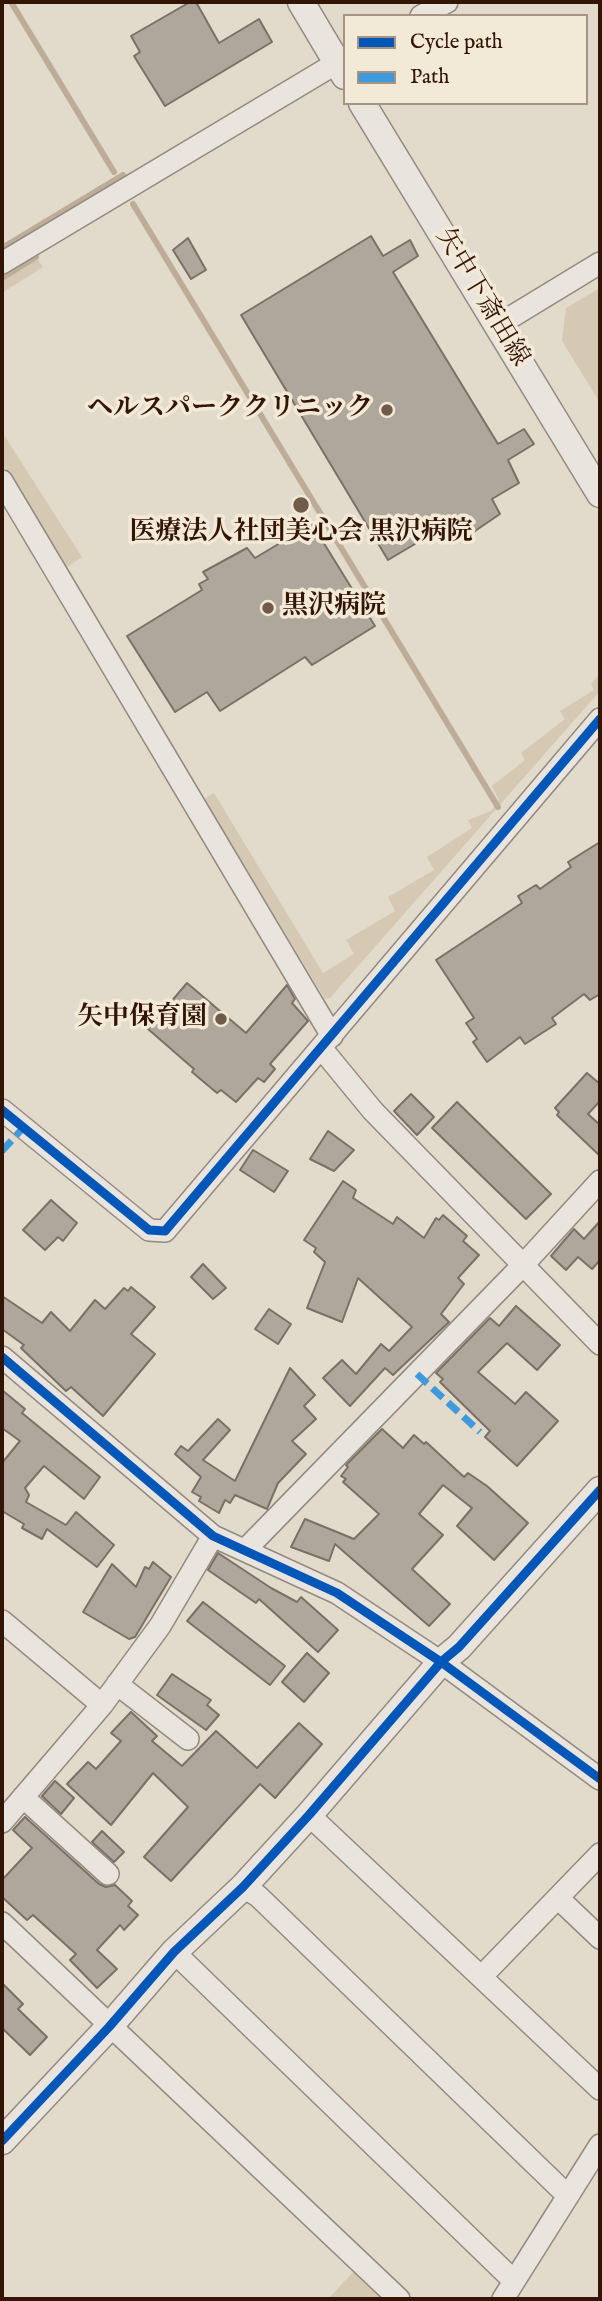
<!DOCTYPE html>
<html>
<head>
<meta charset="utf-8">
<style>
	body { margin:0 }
	#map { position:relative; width:602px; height:2301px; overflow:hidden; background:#e2dacb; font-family:"IM FELL English",serif }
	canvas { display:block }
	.frame { position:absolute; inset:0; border:4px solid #331505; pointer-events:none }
	.legend { position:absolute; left:343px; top:14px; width:245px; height:91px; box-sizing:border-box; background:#f3e9d7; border:2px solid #a69483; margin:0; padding:9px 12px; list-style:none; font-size:21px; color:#331505 }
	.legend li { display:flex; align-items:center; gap:14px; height:35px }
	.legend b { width:35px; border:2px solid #a69483 }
</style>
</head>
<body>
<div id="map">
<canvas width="602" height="2301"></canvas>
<div class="frame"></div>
<ul class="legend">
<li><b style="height:9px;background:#0057b8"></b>Cycle path</li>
<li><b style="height:9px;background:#3e9add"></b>Path</li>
</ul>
</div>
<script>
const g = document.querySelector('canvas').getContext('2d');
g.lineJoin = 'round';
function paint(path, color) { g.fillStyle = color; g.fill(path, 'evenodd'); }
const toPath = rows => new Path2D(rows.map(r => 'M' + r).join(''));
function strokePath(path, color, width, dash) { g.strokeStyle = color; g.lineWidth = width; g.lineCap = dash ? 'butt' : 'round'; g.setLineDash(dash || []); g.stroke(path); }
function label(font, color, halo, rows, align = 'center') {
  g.font = font + ' "IM FELL English","Noto Serif JP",serif'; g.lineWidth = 7; g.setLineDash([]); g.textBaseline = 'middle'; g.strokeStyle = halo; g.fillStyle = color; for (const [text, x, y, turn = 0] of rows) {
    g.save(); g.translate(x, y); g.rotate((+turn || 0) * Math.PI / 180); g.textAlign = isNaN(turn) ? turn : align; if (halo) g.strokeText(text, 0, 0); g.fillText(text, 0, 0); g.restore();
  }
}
const green = toPath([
	[36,257,43,267,2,293,2,278],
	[600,288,600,403,562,341,566,308],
	[2,432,82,557,66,568,2,462],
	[600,673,600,691,330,998,325,999,204,799,214,793,323,973,354,954,346,940,395,911,388,897,434,870,427,857,472,828,468,820,491,811,499,801,492,786,525,760,521,753,565,719,560,711,594,690,591,684],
	[354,2271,384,2299,328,2299]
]);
const stream = toPath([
	[11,2,114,172],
	[133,204,498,807],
	[2,248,123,175],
	[2,278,36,257]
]);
const building = toPath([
	[190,2,196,2,219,43,259,19,272,42,165,106,134,56,140,52,131,36,190,2],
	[371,236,383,256,410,240,418,256,393,272,498,444,524,429,534,444,508,460,519,483,492,499,500,514,472,533,462,516,388,560,241,315,371,236],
	[188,238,206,270,191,279,173,250,188,238],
	[312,524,375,626,312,665,305,657,220,711,207,692,175,712,127,636,202,590,199,584,208,579,203,572,247,548,255,558,312,524],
	[600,842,600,994,590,1000,584,994,552,1018,556,1024,525,1044,520,1037,487,1062,473,1042,477,1039,466,1023,474,1018,436,960,522,903,518,896,536,885,540,889,571,867,568,862,600,842],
	[187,983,246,1033,287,985,295,999,292,1003,308,1021,270,1064,275,1069,264,1082,258,1078,236,1102,221,1090,217,1093,192,1072,194,1069,148,1029,187,983],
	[587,1073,600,1084,600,1101,588,1114,600,1125,600,1156,557,1115,559,1112,555,1108,587,1073],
	[411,1094,434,1117,417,1135,394,1111,411,1094],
	[457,1102,551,1194,526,1219,432,1128,457,1102],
	[328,1131,354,1150,334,1171,310,1159,328,1131],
	[253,1150,288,1171,274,1192,240,1170,253,1150],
	[343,1181,356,1190,353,1198,393,1224,397,1217,424,1238,436,1218,439,1220,443,1215,467,1236,463,1241,479,1255,458,1278,464,1284,441,1314,449,1322,393,1375,385,1368,350,1406,323,1378,342,1360,356,1374,381,1344,389,1351,412,1327,358,1278,342,1322,307,1308,325,1262,314,1252,316,1248,304,1240,343,1181],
	[51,1200,77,1223,63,1241,58,1237,45,1250,23,1230,51,1200],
	[600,1221,600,1260,592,1269,578,1257,566,1270,551,1256,574,1229,584,1239,600,1221],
	[203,1264,226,1288,213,1299,191,1277,203,1264],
	[131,1287,155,1307,131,1334,155,1354,103,1416,71,1387,66,1391,21,1348,24,1345,2,1329,2,1296,42,1323,51,1312,70,1331,95,1300,105,1309,124,1288,128,1291,131,1287],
	[516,1306,560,1345,537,1370,507,1343,478,1372,515,1404,526,1392,558,1421,517,1466,485,1437,490,1431,440,1382,443,1379,436,1373,490,1318,499,1326,516,1306],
	[269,1309,291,1324,278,1344,255,1329,269,1309],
	[290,1368,315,1395,304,1406,316,1419,292,1441,306,1454,278,1483,267,1509,235,1495,230,1503,225,1500,219,1513,199,1501,201,1497,192,1492,201,1477,175,1454,181,1446,188,1451,218,1419,230,1430,203,1460,235,1481,290,1368],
	[2,1390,25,1409,22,1413,100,1477,84,1499,44,1466,25,1488,29,1495,26,1502,66,1525,76,1512,114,1545,97,1567,47,1529,42,1539,22,1528,24,1524,2,1511,2,1463,20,1441,2,1428,2,1390],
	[382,1429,403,1448,414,1435,424,1444,426,1442,464,1477,468,1473,487,1486,528,1523,494,1560,457,1526,472,1508,443,1485,419,1514,443,1535,412,1569,450,1604,429,1626,335,1544,329,1561,291,1547,305,1519,354,1539,379,1514,343,1482,346,1479,341,1476,348,1467,346,1465,382,1429],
	[218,1553,271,1588,297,1602,301,1597,338,1630,318,1652,259,1599,256,1603,208,1570,218,1553],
	[153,1562,171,1577,135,1637,129,1639,83,1612,112,1564,136,1587,145,1567,149,1569,153,1562],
	[203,1602,285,1666,270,1685,187,1621,203,1602],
	[307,1653,329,1673,304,1702,282,1682,307,1653],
	[172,1674,211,1700,207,1705,219,1715,206,1730,157,1695,172,1674],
	[131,1712,157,1736,152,1741,182,1766,216,1731,257,1768,299,1723,322,1744,275,1798,260,1784,171,1881,144,1857,188,1807,153,1773,111,1825,67,1784,88,1762,96,1769,121,1741,111,1733,131,1712],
	[55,1781,74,1798,61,1814,42,1796,55,1781],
	[25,1817,99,1884,106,1887,115,1885,132,1901,128,1906,138,1915,124,1930,120,1925,97,1950,117,1969,97,1988,70,1960,76,1954,33,1915,27,1920,2,1897,2,1880,32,1848,13,1830,25,1817],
	[102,1831,124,1852,114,1862,92,1842,102,1831],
	[2,1983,23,2004,18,2009,47,2037,30,2055,2,2028,2,1983]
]);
const minor = toPath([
	[421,16,447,2],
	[2,263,345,58],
	[498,325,600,263],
	[2,481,332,1036],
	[322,1049,373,1111,600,1344],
	[2,1110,149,1230,165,1231,600,719],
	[2,1357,213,1536,337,1593,441,1662,600,1779],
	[245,1550,524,1264,600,1181],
	[2,1621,102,1705],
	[117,1684,188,1739],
	[23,1797,108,1874],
	[309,1815,600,2089],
	[2,1822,102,1705,160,1626,213,1536],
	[243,1887,258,1896,568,2196],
	[558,1898,600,1938],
	[2,1923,399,2299],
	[174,1952,514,2281],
	[481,1977,600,1854],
	[503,2299,600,2145]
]);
const tertiary = toPath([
	[301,2,345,76],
	[362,103,600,494],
	[2,2141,109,2027,174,1952,243,1887,309,1815,441,1662,459,1647,600,1490]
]);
const quiet = toPath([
	[2,1151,23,1128],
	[417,1374,480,1432]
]);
const cycleway = toPath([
	[2,1110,149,1230,165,1231,600,719],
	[2,1357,213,1536,337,1593,441,1662,600,1779],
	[2,2141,109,2027,174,1952,243,1887,309,1815,441,1662,459,1647,600,1490]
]);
const markers = [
	[387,410,7,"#705a4a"],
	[301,505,9,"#705a4a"],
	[268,608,7,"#705a4a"],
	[221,1019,7,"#705a4a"]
];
const streetNames = [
	["矢中下斎田線",481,298,59]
];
const poiNames = [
	["ヘルスパーククリニック",373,410],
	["医療法人社団美心会 黒沢病院",301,534,"center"],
	["黒沢病院",282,608,"left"],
	["矢中保育園",207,1019]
];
paint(green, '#d6c9b4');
strokePath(stream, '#bdac97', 6);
paint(building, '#afa79c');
strokePath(building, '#7a7066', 2);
strokePath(minor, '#938a80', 24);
strokePath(tertiary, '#938a80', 29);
strokePath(minor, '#e9e4dd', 21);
strokePath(tertiary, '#e9e4dd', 26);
strokePath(quiet, '#3e9add', 7, [14, 7]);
strokePath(cycleway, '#0057b8', 9);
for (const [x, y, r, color] of markers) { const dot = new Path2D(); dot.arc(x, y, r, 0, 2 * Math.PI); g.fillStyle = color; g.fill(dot); strokePath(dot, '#f3e9d7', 2.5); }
label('26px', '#331505', '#f3e9d7', streetNames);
label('bold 26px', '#331505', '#f3e9d7', poiNames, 'right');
</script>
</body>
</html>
